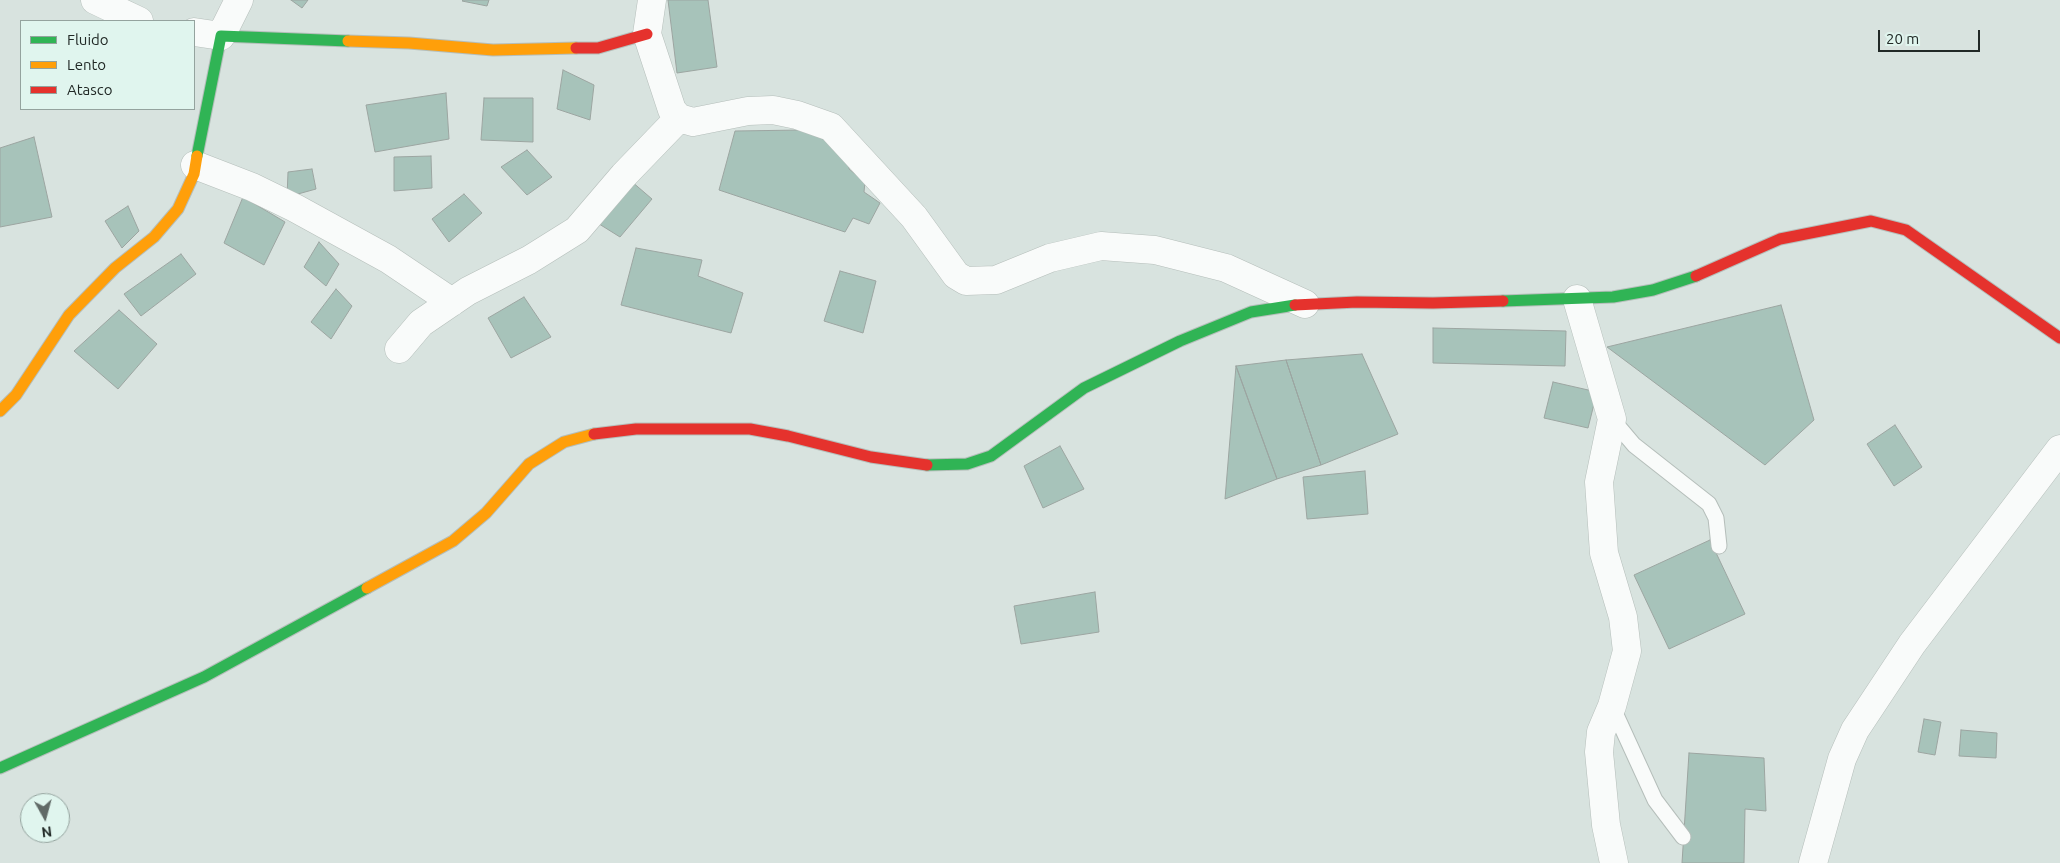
<!DOCTYPE html>
<html>
<head>
<meta charset="utf-8">
<style>
	body { margin:0 }
	#map { position:relative; width:2060px; height:863px; overflow:hidden; background:#d8e3df; font-family:Ubuntu,sans-serif }
	canvas { display:block }
	.legend { position:absolute; left:20px; top:20px; width:175px; height:90px; box-sizing:border-box; background:#e0f5ee; border:1px solid #94a39e; margin:0; padding:6px 9px; list-style:none; font-size:15px; color:#212926 }
	.legend li { display:flex; align-items:center; gap:10px; height:25px }
	.legend b { width:25px; border:1px solid #94a39e }
	.north { position:absolute; left:20px; top:793px; width:50px; height:50px; box-sizing:border-box; background:#e0f5ee; border:1px solid #94a39e; border-radius:50%; rotate:173deg; font-size:14px; font-weight:700; line-height:20px; text-align:center; color:#212926 }
	.north::after { content:''; display:block; margin:auto; width:18px; height:22px; background:#616a67; clip-path:polygon(50% 0,100% 100%,50% 72%,0 100%) }
	.scale { position:absolute; left:1878px; top:30px; width:102px; height:22px; box-sizing:border-box; border:2px solid #212926; border-top:0; padding-left:6px; font-size:15px; line-height:18px; white-space:nowrap; color:#212926; -webkit-text-stroke:4px #e0f5ee; paint-order:stroke }
</style>
</head>
<body>
<div id="map">
<canvas width="2060" height="863"></canvas>
<ul class="legend">
<li><b style="height:6px;background:#30b455"></b>Fluido</li>
<li><b style="height:6px;background:#ff9f0a"></b>Lento</li>
<li><b style="height:6px;background:#e5322d"></b>Atasco</li>
</ul>
<div class="north">N</div>
<div class="scale">20 m</div>
</div>
<script>
const g = document.querySelector('canvas').getContext('2d');
g.lineJoin = 'round';
function paint(path, color) { g.fillStyle = color; g.fill(path, 'evenodd'); }
const toPath = rows => new Path2D(rows.map(r => 'M' + r).join(''));
function strokePath(path, color, width, dash) { g.strokeStyle = color; g.lineWidth = width; g.lineCap = dash ? 'butt' : 'round'; g.setLineDash(dash || []); g.stroke(path); }
const building = toPath([
	[291,0,308,0,302,8,291,0],
	[463,0,489,0,487,6,462,1,463,0],
	[668,0,708,0,717,67,677,73,668,0],
	[563,70,594,85,590,120,557,109,563,70],
	[446,93,449,139,375,152,366,105,446,93],
	[484,98,533,98,533,142,481,140,484,98],
	[802,130,851,151,849,169,865,182,864,192,880,203,869,224,853,218,845,232,719,190,735,131,802,130],
	[34,137,52,217,0,227,0,148,34,137],
	[527,150,552,177,527,195,501,167,527,150],
	[431,156,432,188,394,191,394,157,431,156],
	[312,169,316,189,287,197,288,172,312,169],
	[631,181,652,199,620,237,596,222,631,181],
	[464,194,482,213,449,242,432,219,464,194],
	[243,197,285,222,264,265,224,243,243,197],
	[128,206,139,231,122,248,105,221,128,206],
	[319,242,339,264,326,286,304,267,319,242],
	[636,248,702,260,698,276,743,293,731,333,621,305,636,248],
	[181,254,196,274,141,316,124,294,181,254],
	[840,271,876,281,863,333,824,321,840,271],
	[336,289,352,306,331,339,311,322,336,289],
	[524,297,551,337,511,358,488,318,524,297],
	[1781,305,1814,420,1765,465,1607,347,1781,305],
	[119,310,157,344,118,389,74,351,119,310],
	[1433,328,1566,331,1565,366,1433,363,1433,328],
	[1362,354,1398,434,1321,465,1286,360,1362,354],
	[1286,360,1321,465,1277,479,1236,366,1286,360],
	[1236,366,1277,479,1225,499,1236,366],
	[1553,382,1597,392,1588,428,1544,418,1553,382],
	[1895,425,1922,467,1894,486,1867,444,1895,425],
	[1060,446,1084,489,1043,508,1024,466,1060,446],
	[1365,471,1368,514,1307,519,1303,477,1365,471],
	[1710,540,1745,614,1669,649,1634,575,1710,540],
	[1095,592,1099,632,1021,644,1014,606,1095,592],
	[1924,719,1941,722,1935,755,1918,752,1924,719],
	[1961,730,1997,733,1996,758,1959,756,1961,730],
	[1689,753,1764,758,1766,811,1745,809,1744,863,1682,863,1689,753]
]);
const lane = toPath([
	[1612,419,1634,445,1709,504,1716,518,1719,546],
	[1612,706,1655,800,1683,837]
]);
const street = toPath([
	[95,0,139,21],
	[652,0,647,34,672,110,679,118,693,122,748,111,773,110,797,115,831,127,914,217,956,275,966,281,996,280,1050,258,1101,246,1155,250,1226,268,1305,304],
	[194,32,221,36,239,0],
	[195,165,252,187,295,208,388,259,452,302],
	[1577,299,1612,419,1599,482,1604,553,1623,617,1627,651,1612,706,1601,732,1599,752,1606,825,1614,863],
	[399,349,421,323,468,291,529,260,577,230,624,175,679,118],
	[1813,863,1842,759,1855,730,1912,644,2060,449]
]);
const fast = toPath([
	[197,156,221,36,348,41],
	[1503,301,1613,297,1653,290,1696,276],
	[927,465,967,464,991,456,1084,388,1180,341,1251,312,1295,305],
	[0,768,204,677,367,588]
]);
const slow = toPath([
	[348,41,409,43,493,50,576,48],
	[0,411,16,395,69,315,115,268,154,237,178,209,194,174,197,156],
	[367,588,453,541,486,513,529,464,564,442,594,434]
]);
const jam = toPath([
	[576,48,598,48,647,34],
	[1696,276,1780,239,1871,221,1906,230,2060,338],
	[1295,305,1357,302,1433,303,1503,301],
	[594,434,636,429,750,429,788,436,871,457,927,465]
]);
paint(building, '#a7c3ba');
strokePath(building, '#9ca5a1', 1);
strokePath(lane, '#b5beba', 17);
strokePath(street, '#b5beba', 29);
strokePath(fast, '#b5beba', 13);
strokePath(slow, '#b5beba', 13);
strokePath(jam, '#b5beba', 13);
strokePath(lane, '#f9fbfa', 15);
strokePath(street, '#f9fbfa', 28);
strokePath(fast, '#30b455', 11);
strokePath(slow, '#ff9f0a', 11);
strokePath(jam, '#e5322d', 11);
</script>
</body>
</html>
